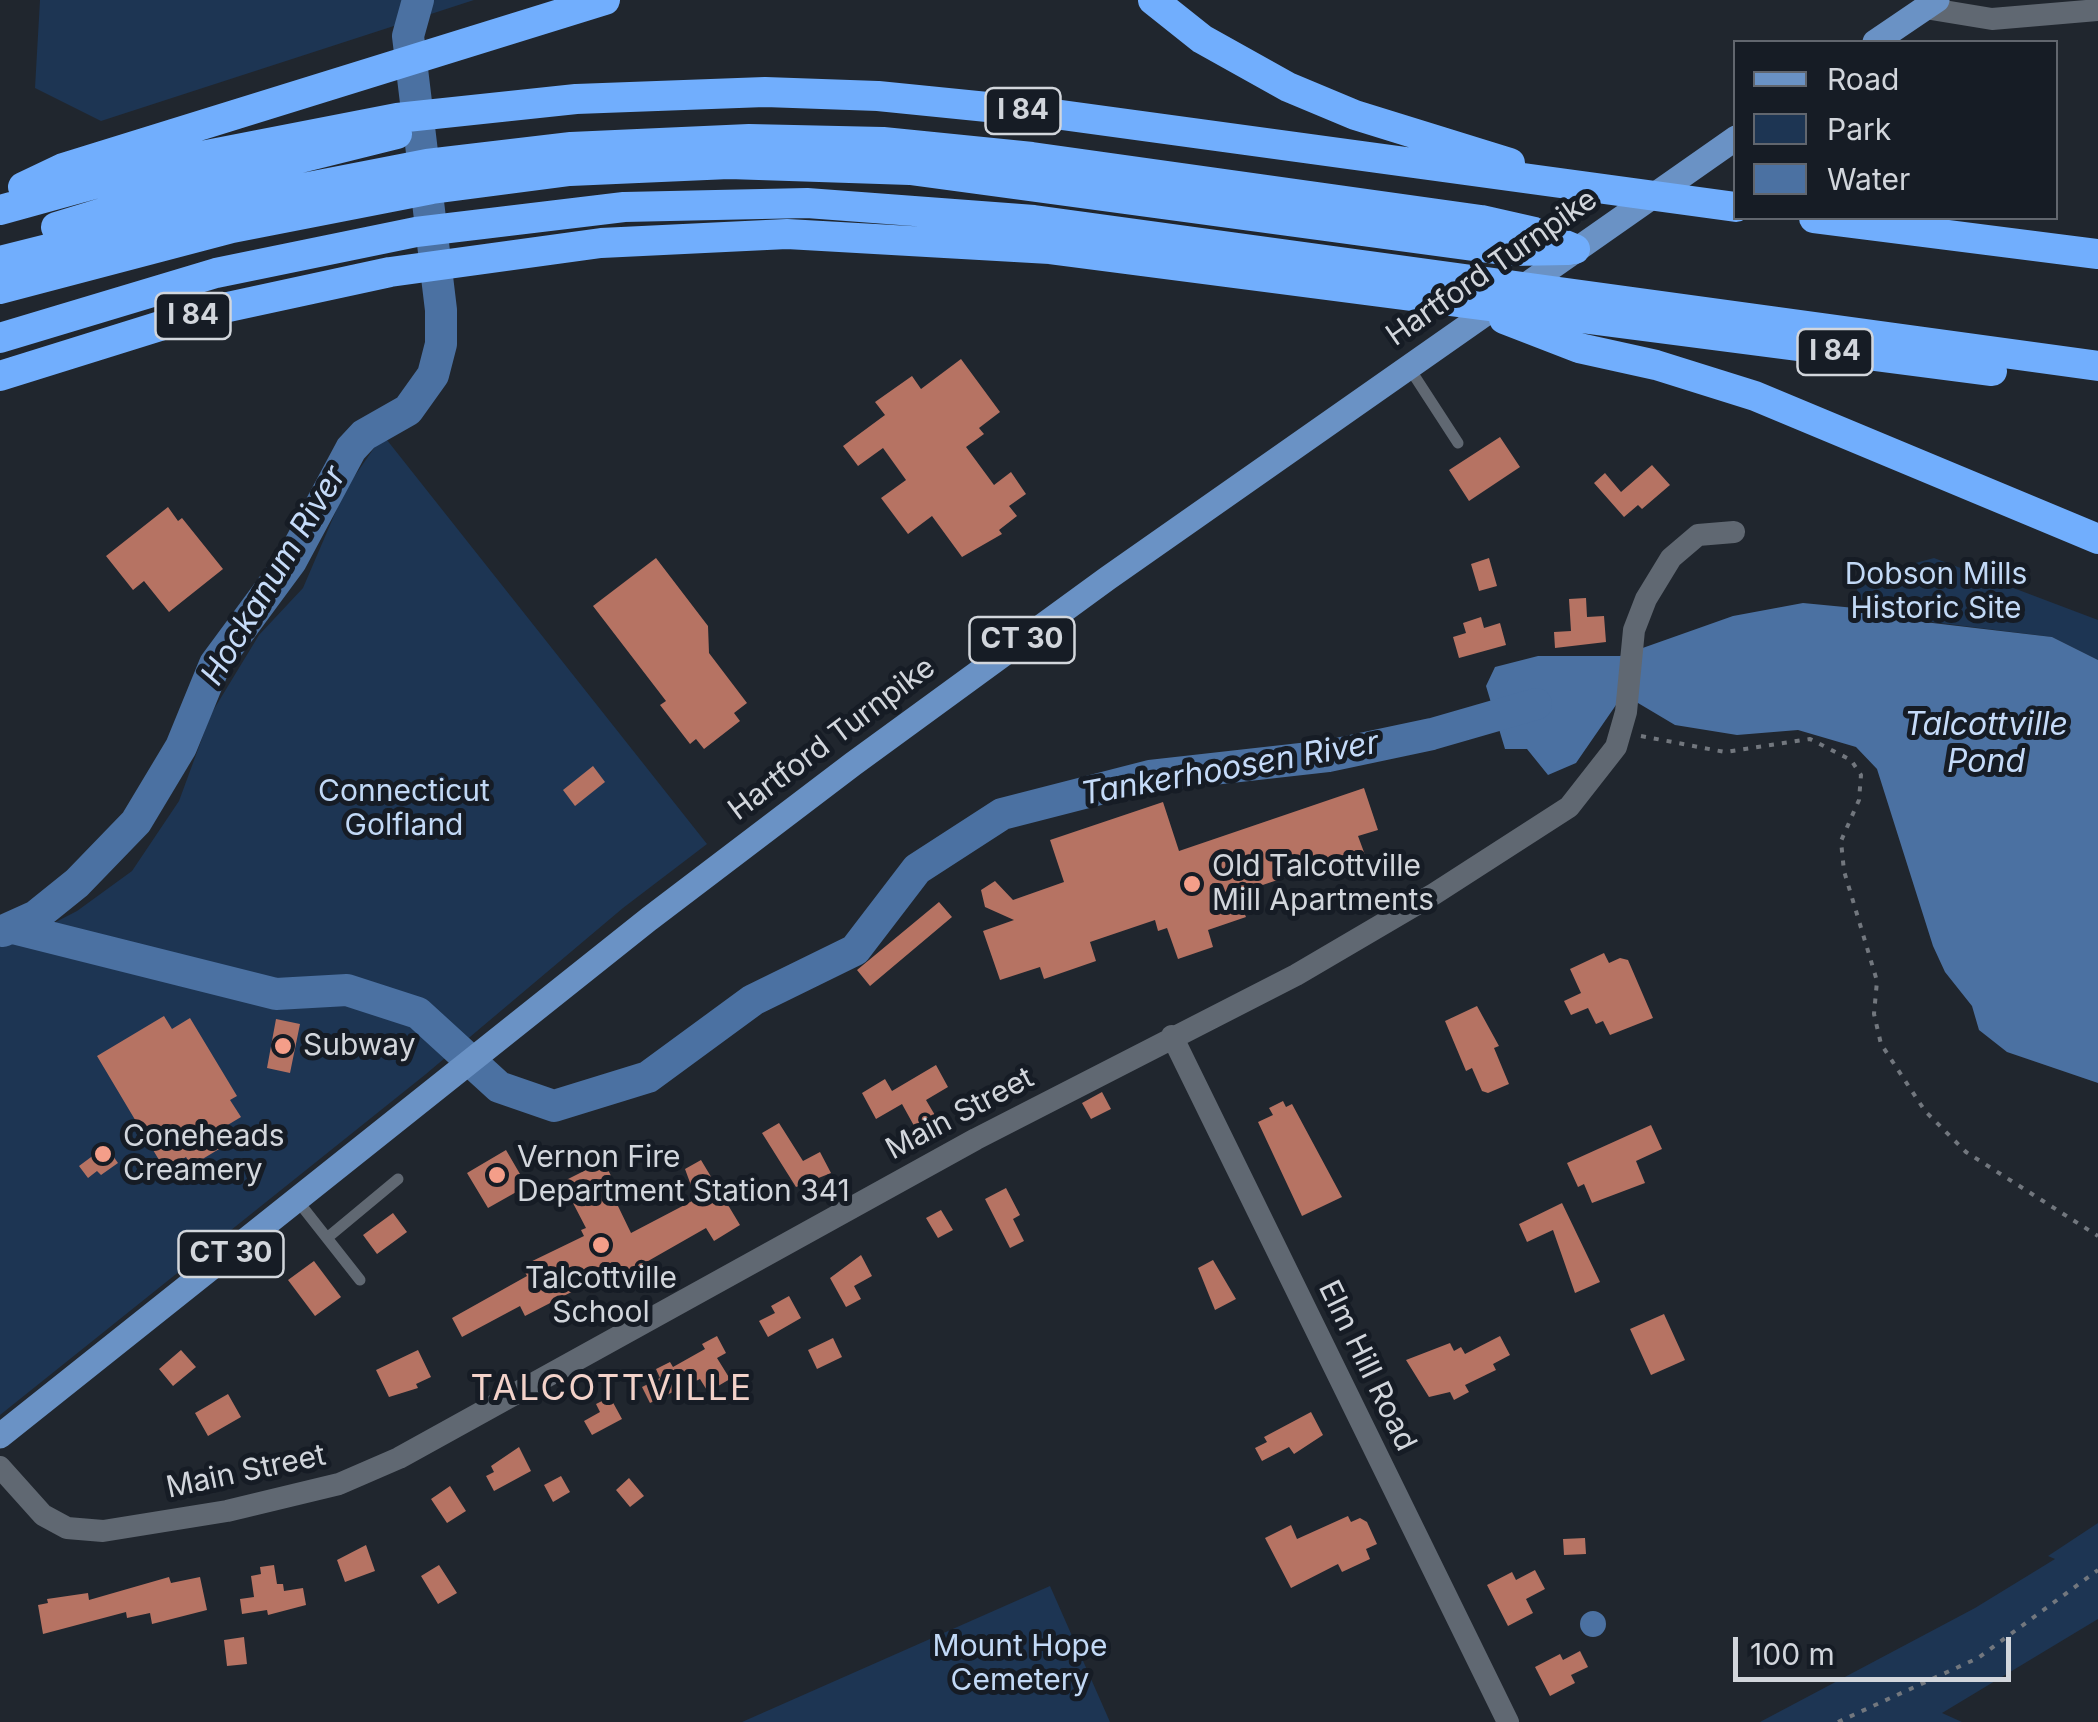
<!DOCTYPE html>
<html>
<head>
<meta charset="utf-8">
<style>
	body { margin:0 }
	#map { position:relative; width:2098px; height:1722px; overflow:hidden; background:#20262e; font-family:Inter,sans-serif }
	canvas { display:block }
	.legend { position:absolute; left:1733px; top:40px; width:325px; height:180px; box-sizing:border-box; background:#161c25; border:2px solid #61666e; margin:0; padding:12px 18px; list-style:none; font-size:30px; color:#d2d6dc }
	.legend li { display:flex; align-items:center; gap:20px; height:50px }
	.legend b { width:50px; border:2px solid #61666e }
	.scale { position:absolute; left:1733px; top:1637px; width:278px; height:45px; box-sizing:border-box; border:5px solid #d2d6dc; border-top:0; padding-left:12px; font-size:30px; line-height:35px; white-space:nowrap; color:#d2d6dc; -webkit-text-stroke:8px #161c25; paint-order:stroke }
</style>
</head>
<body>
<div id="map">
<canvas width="2098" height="1722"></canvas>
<ul class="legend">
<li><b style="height:12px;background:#6a92c5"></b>Road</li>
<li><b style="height:28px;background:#1d3553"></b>Park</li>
<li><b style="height:28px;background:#4b71a2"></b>Water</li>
</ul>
<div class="scale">100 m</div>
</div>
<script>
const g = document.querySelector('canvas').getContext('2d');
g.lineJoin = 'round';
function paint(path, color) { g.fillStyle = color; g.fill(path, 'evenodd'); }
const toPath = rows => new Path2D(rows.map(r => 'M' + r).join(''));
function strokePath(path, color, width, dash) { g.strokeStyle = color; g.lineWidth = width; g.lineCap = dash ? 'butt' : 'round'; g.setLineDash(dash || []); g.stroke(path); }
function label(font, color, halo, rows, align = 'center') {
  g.font = font + ' Inter,sans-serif'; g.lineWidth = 10; g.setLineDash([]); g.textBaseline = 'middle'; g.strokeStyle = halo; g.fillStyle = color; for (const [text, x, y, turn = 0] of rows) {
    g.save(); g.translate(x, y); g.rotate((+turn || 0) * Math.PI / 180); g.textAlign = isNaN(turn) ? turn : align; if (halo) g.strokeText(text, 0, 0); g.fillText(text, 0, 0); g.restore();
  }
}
const green = toPath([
	[40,0,474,0,101,121,35,88],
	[383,435,707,844,623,908,426,1074,0,1415,0,945,15,943,77,911,132,871,179,801,211,714,259,635,303,588,345,490],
	[1934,558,2098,620,2098,660,2052,637,1867,614,1853,580],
	[2098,1523,2098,1619,1942,1713,1962,1722,1760,1722,1975,1608,2055,1559,2048,1556],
	[1050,1586,1110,1722,742,1722]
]);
const water = toPath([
	[1803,603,1855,608,1873,616,2052,637,2098,660,2098,1083,2007,1052,1979,1030,1972,1006,1945,972,1933,946,1877,769,1856,747,1798,730,1737,735,1675,725,1638,703,1616,705,1576,763,1548,775,1527,749,1505,749,1486,686,1495,667,1538,656,1620,656,1733,616],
	'1580 1624a13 13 0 1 1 26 0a13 13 0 1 1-26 0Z'
]);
const river = toPath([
	[13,928,276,994,347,990,418,1013,499,1087,554,1106,648,1077,753,1000,855,950,917,869,1002,814,1150,776,1328,756,1432,734,1536,704],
	[3,931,36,916,77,883,136,822,181,747,215,664,291,561,351,449,364,435,408,410,433,375,441,344,441,310,408,36,418,0]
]);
const building = toPath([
	[961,359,1000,412,979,428,984,434,966,447,994,485,1011,472,1026,494,1009,506,1017,516,999,530,1002,534,962,557,932,516,908,534,881,498,906,480,883,448,858,466,843,446,885,415,875,402,912,376,921,389],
	[1500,437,1520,467,1469,501,1449,470],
	[1652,465,1670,485,1642,509,1638,505,1624,517,1594,483,1605,473,1621,492],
	[168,507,178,521,182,518,223,569,169,612,144,581,133,590,106,556],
	[656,558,708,626,709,653,747,703,734,713,740,721,704,749,696,739,690,744,660,705,666,701,593,606],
	[1489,558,1497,586,1479,591,1471,564],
	[1586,598,1587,617,1604,616,1606,642,1555,648,1554,632,1571,631,1569,599],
	[1481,617,1484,628,1500,623,1506,645,1459,658,1453,637,1466,633,1463,623],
	[593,766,605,782,575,806,563,790],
	[1364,788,1378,830,1358,836,1368,863,1326,877,1322,865,1236,894,1246,917,1208,930,1213,947,1178,959,1167,928,1158,931,1155,920,1090,942,1096,961,1044,979,1040,967,1000,980,983,931,1014,920,985,907,981,890,995,881,1013,900,1064,882,1050,840,1163,802,1179,851],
	[939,902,952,917,870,986,857,970],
	[1604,953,1609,963,1620,958,1628,960,1653,1018,1610,1035,1603,1021,1596,1024,1588,1008,1571,1015,1564,1001,1581,993,1570,969],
	[1477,1006,1499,1046,1494,1048,1509,1084,1488,1093,1482,1091,1472,1068,1466,1071,1445,1021],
	[164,1016,172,1029,190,1018,237,1096,230,1100,241,1117,226,1126,234,1140,191,1166,186,1157,165,1170,97,1056],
	[276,1019,300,1024,290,1073,267,1068],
	[936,1065,948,1087,926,1100,939,1122,918,1133,902,1104,876,1119,862,1093,885,1079,892,1091],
	[1102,1092,1111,1109,1091,1119,1082,1103],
	[1283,1101,1286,1107,1292,1104,1342,1197,1302,1216,1258,1122,1273,1115,1269,1108],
	[779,1123,803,1161,820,1152,831,1173,796,1187,762,1133],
	[1651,1125,1662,1149,1636,1161,1645,1183,1592,1203,1584,1184,1578,1187,1567,1163],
	[106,1146,118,1163,101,1175,97,1171,88,1178,79,1166],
	[506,1150,527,1186,488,1208,467,1173],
	[701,1160,740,1225,714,1241,706,1228,592,1293,587,1284,525,1316,520,1306,462,1337,452,1318,527,1276,522,1266,584,1236,581,1230,586,1228,562,1182,596,1165,598,1170,606,1166,624,1201,617,1204,631,1233,696,1199,685,1169],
	[1006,1188,1020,1215,1013,1219,1024,1241,1010,1248,985,1199],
	[1562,1203,1600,1282,1575,1293,1553,1230,1527,1242,1519,1224],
	[941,1210,953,1230,938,1238,926,1218],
	[393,1213,407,1232,377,1254,363,1235],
	[861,1255,872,1276,854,1286,861,1299,846,1307,830,1278],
	[1213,1260,1236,1299,1215,1310,1198,1268],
	[314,1261,341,1297,315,1316,288,1280],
	[789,1296,801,1318,768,1337,759,1321,775,1313,771,1306],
	[1664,1314,1685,1360,1651,1375,1630,1329],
	[717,1336,726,1353,717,1358,730,1379,708,1392,700,1379,650,1403,642,1387,660,1378,656,1369,670,1362,673,1367,705,1349,702,1344],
	[1500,1336,1510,1355,1493,1364,1496,1370,1465,1385,1469,1392,1454,1400,1450,1392,1429,1397,1406,1360,1450,1343,1454,1351,1461,1347,1465,1354],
	[833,1338,842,1357,817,1369,808,1350],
	[181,1350,196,1367,173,1386,159,1369],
	[418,1350,431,1377,416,1384,418,1388,389,1397,376,1370],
	[228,1394,241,1417,208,1436,195,1413],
	[610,1397,622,1419,592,1435,584,1421,600,1412,596,1404],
	[1311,1412,1323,1435,1294,1454,1289,1447,1262,1461,1255,1448,1267,1442,1264,1437],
	[519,1447,531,1471,494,1491,486,1476,494,1472,491,1466],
	[561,1476,570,1492,553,1502,544,1485],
	[629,1478,644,1496,630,1507,616,1490],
	[450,1486,466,1511,447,1523,431,1499],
	[1348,1516,1351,1522,1360,1518,1367,1522,1377,1544,1366,1549,1370,1559,1342,1572,1338,1564,1291,1588,1265,1538,1291,1525,1297,1539],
	[1585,1538,1586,1554,1564,1555,1563,1539],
	[366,1545,375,1571,345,1582,337,1560],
	[274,1565,277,1584,283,1584,284,1591,303,1588,306,1605,268,1615,267,1610,242,1614,240,1599,254,1597,251,1576,261,1574,260,1567],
	[439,1565,457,1593,438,1604,421,1576],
	[1535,1570,1545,1589,1526,1599,1533,1613,1508,1626,1487,1585,1512,1572,1516,1580],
	[169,1577,171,1583,200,1577,207,1610,152,1624,150,1613,127,1618,126,1612,43,1634,38,1605,48,1603,47,1599,88,1593,89,1600],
	[244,1637,247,1664,227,1666,224,1640],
	[1580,1651,1588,1667,1571,1675,1575,1683,1550,1696,1535,1667,1560,1654,1563,1660]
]);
const path = toPath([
	[1641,736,1725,752,1810,739,1851,760,1861,775,1859,800,1841,841,1844,871,1877,981,1874,1014,1881,1044,1925,1111,1966,1152,2098,1236],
	[1838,1722,1978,1658,2098,1570]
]);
const service = toPath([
	[1408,366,1458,443],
	[297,1200,360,1280],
	[327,1238,398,1179]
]);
const minor = toPath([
	[1925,8,1992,19,2098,10],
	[1172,1036,1508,1722],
	[0,1467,43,1515,67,1528,103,1531,227,1511,339,1484,399,1458,976,1139,1296,975,1434,894,1569,807,1616,747,1626,712,1634,630,1646,599,1671,558,1698,535,1734,532]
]);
const primary = toPath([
	[1875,42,1937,0],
	[0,1436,649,919,853,764,1108,578,1736,138]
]);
const motorway = toPath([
	[1153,0,1202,39,1288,87,1355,115,1510,163],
	[23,187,63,168,605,0],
	[0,210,181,160,397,118,576,99,765,92,878,96,1047,113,1736,207],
	[1814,218,2098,254],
	[56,227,200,183,397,134],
	[0,261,247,199,427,164,571,147,749,139,883,142,1032,157,1481,220,1534,232,1575,249],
	[0,289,232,228,432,189,570,171,729,164,910,170,1510,251,1568,250],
	[1504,319,1579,348,1656,365,1755,396,2098,539],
	[0,338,216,273,416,232,624,207,807,203,1034,220,2098,366],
	[0,376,205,312,390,272,601,243,787,234,1050,249,1992,371]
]);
const markers = [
	[1192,884,10,"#f49e89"],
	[283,1046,10,"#f49e89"],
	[103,1154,10,"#f49e89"],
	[497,1175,10,"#f49e89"],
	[601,1245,10,"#f49e89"]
];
const shields = [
	[1023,111,75],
	[193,316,75],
	[1835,352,75],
	[1022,640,105],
	[231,1254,105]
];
const shieldNames = [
	["I 84",1023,111],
	["I 84",193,316],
	["I 84",1835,352],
	["CT 30",1022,640],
	["CT 30",231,1254]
];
const streetNames = [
	["Hartford Turnpike",1492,268,-35],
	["Hartford Turnpike",832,739,-37],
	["Main Street",960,1114,-28],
	["Elm Hill Road",1367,1366,64],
	["Main Street",246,1472,-12]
];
const parkNames = [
	["Dobson Mills",1936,575],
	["Historic Site",1936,609],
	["Connecticut",404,792],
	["Golfland",404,826],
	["Mount Hope",1020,1647],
	["Cemetery",1020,1681]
];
const poiNames = [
	["Old Talcottville",1212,867],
	["Mill Apartments",1212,901],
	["Subway",303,1046],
	["Coneheads",123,1137],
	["Creamery",123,1171],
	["Vernon Fire",517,1158],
	["Department Station 341",517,1192],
	["Talcottville",601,1279,"center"],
	["School",601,1313,"center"]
];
const waterNames = [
	["Hockanum River",274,576,-59],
	["Talcottville",1986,725],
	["Pond",1986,762],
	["Tankerhoosen River",1230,769,-10]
];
const quarterNames = [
	["TALCOTTVILLE",612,1389]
];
paint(green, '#1d3553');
paint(water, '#4b71a2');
strokePath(river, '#4b71a2', 32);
paint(building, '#b67363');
strokePath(path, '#72777e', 4, [5, 8]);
strokePath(service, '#606872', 11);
strokePath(minor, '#606872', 22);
strokePath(primary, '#6a92c5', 25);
strokePath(motorway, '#71aefd', 30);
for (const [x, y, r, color] of markers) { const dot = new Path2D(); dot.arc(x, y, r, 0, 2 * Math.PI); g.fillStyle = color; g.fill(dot); strokePath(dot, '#161c25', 4); }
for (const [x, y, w] of shields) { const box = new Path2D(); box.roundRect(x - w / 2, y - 23, w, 46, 8); g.fillStyle = '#161c25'; g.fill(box); strokePath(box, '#d2d6dc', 2.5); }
label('bold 28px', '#d2d6dc', null, shieldNames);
label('30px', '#d2d6dc', '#161c25', streetNames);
label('30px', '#c2d9f6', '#161c25', parkNames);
label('30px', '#d2d6dc', '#161c25', poiNames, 'left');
label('italic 32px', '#c5dbf9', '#161c25', waterNames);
g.letterSpacing = '2.5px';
label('35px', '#f3d2c9', '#161c25', quarterNames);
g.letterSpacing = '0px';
</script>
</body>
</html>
